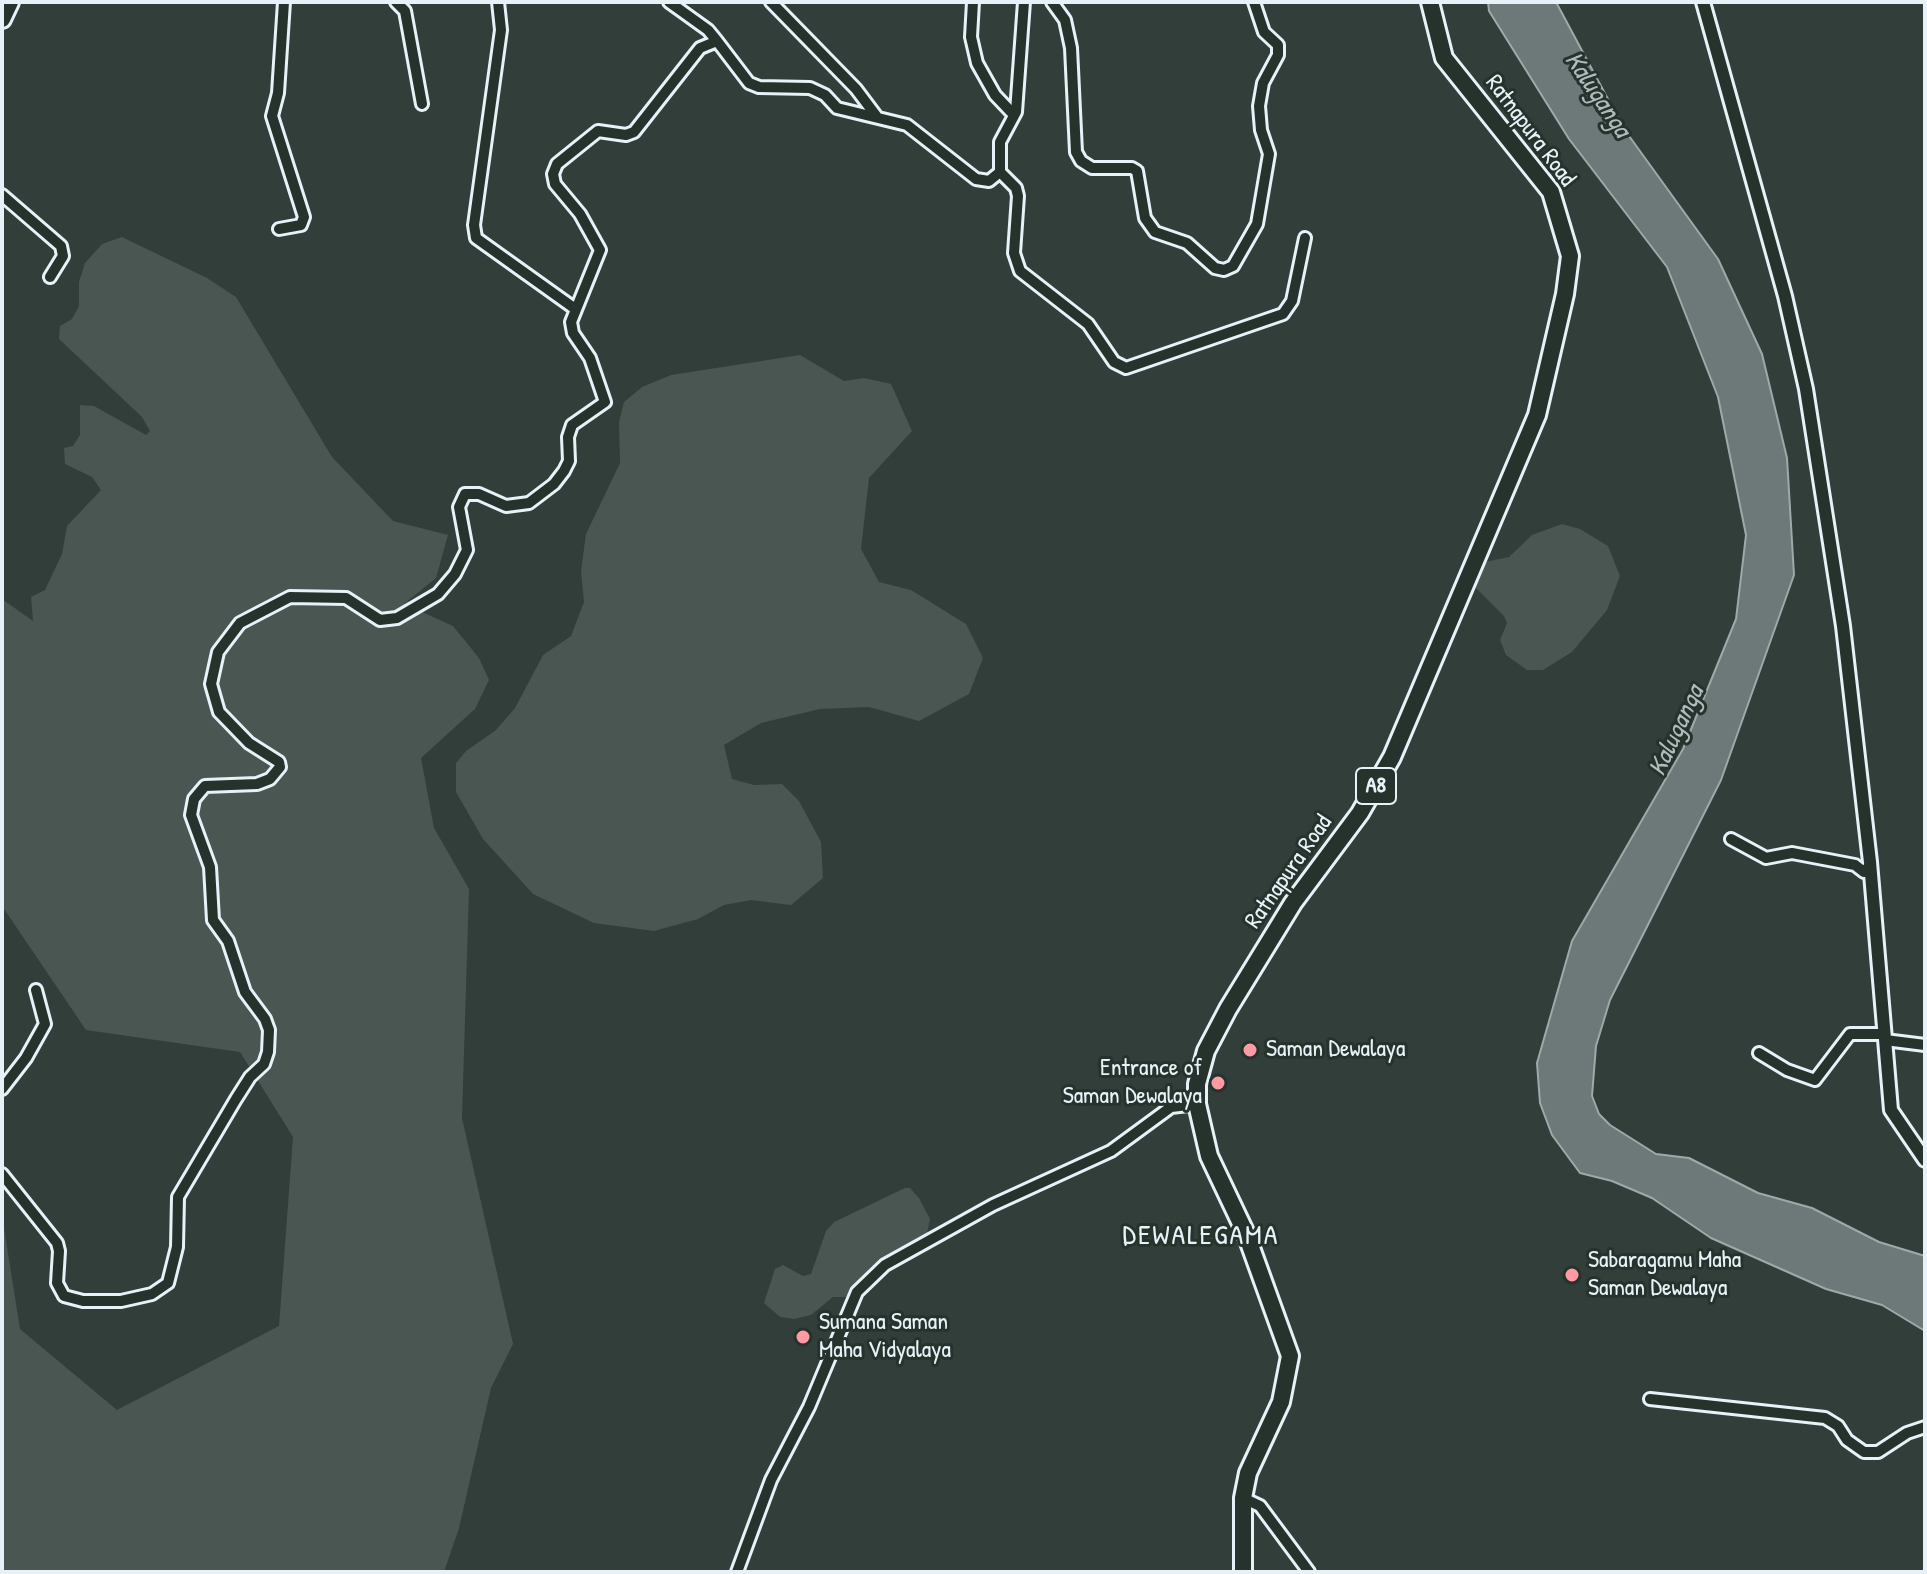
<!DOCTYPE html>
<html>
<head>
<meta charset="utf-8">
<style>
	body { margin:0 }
	#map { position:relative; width:1927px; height:1574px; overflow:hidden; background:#323e39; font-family:"Patrick Hand",sans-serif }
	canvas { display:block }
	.frame { position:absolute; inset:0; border:4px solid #e8f1f8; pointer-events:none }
</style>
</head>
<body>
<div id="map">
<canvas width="1927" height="1574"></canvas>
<div class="frame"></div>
</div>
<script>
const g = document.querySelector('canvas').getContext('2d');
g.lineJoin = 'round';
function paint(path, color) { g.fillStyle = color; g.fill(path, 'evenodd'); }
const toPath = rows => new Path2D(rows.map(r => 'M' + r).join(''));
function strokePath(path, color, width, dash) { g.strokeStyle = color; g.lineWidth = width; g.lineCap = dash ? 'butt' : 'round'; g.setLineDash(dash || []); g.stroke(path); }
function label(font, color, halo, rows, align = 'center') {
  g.font = font + ' "Patrick Hand",sans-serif'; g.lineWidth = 6; g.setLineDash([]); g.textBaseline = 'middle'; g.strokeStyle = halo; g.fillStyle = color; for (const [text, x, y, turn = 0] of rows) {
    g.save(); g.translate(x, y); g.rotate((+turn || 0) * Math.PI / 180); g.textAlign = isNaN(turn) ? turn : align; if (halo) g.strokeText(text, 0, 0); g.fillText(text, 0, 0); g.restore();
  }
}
const green = toPath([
	[122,237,207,278,236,297,332,457,393,521,448,535,436,578,404,604,453,626,479,658,489,680,475,709,421,758,434,828,469,889,462,1118,513,1344,491,1388,459,1528,444,1572,2,1572,2,1215,20,1329,117,1410,279,1326,293,1137,240,1052,86,1030,2,906,2,599,33,621,31,597,45,590,62,554,67,526,101,490,92,477,65,464,64,448,73,446,80,435,80,405,94,406,146,435,150,431,142,417,59,339,60,326,72,319,79,306,79,282,85,263,102,244],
	[800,355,844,381,864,378,891,384,912,431,869,478,861,549,879,582,911,590,966,624,983,658,969,694,919,721,869,707,820,709,761,723,724,745,732,779,754,785,782,784,799,801,821,842,823,878,791,905,751,900,724,905,698,919,654,931,594,923,533,894,483,839,456,792,456,763,466,751,496,730,515,708,543,655,571,636,584,602,581,571,586,534,620,463,619,422,624,402,642,387,671,375],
	[1562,524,1580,529,1608,546,1620,576,1607,610,1572,652,1543,670,1527,670,1506,655,1500,640,1507,623,1504,616,1474,586,1485,562,1509,557,1532,535],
	[905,1188,910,1188,919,1198,930,1219,927,1233,877,1266,846,1297,833,1297,811,1315,794,1319,780,1317,764,1303,775,1269,783,1265,803,1276,811,1274,826,1231,834,1222]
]);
const water = toPath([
	[1488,2,1556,2,1624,129,1718,259,1762,354,1787,458,1794,575,1721,780,1610,1000,1596,1046,1592,1096,1599,1114,1610,1125,1656,1154,1689,1158,1758,1193,1812,1208,1879,1242,1925,1256,1925,1331,1882,1305,1826,1289,1711,1238,1652,1198,1612,1181,1580,1173,1552,1135,1540,1103,1537,1063,1572,941,1683,749,1736,619,1746,535,1718,397,1667,267,1569,139,1489,11,1488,2]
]);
const minor = toPath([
	[396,2,405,11,422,104],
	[498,2,501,30,474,225,476,238,574,308],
	[669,2,708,30,717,41],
	[771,2,856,89,877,117],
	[973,2,971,37,977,63,995,95,1014,115],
	[1052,2,1065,20,1071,48,1076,152,1081,161,1092,168,1132,168,1137,171,1145,218,1155,232,1187,243,1215,268,1224,270,1233,266,1257,224,1269,154,1261,130,1259,106,1263,83,1278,55,1278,45,1264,32,1254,2],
	[1000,172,1016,188,1018,196,1014,253,1020,271,1088,324,1114,362,1126,368,1283,314,1292,301,1305,238],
	[2,195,61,246,63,256,50,277],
	[279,229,301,225,304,217,272,116,278,93,284,2],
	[1731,839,1766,858,1792,853,1855,865,1864,872,1870,865],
	[1885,1040,1925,1045],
	[1759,1053,1787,1070,1815,1080,1850,1034,1884,1034],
	[2,1089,26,1058,45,1024,36,990],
	[2,1174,57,1243,59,1251,57,1283,64,1296,83,1301,121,1301,152,1294,168,1283,177,1247,178,1197,236,1099,250,1077,264,1064,268,1052,269,1030,265,1019,245,992,228,941,213,920,210,867,191,815,194,799,205,786,257,784,270,779,280,767,279,762,249,743,219,712,211,684,218,652,240,623,290,597,346,598,380,620,397,618,438,594,455,574,467,550,459,507,465,494,479,494,506,506,529,503,554,484,564,471,569,461,568,437,572,425,605,402,590,358,573,333,571,322,600,250,580,214,555,184,553,174,557,164,598,131,626,135,634,132,700,48,717,41,749,83,759,87,810,88,825,95,837,108,907,125,976,179,989,181,1000,172,1000,142,1016,112,1024,2],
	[1650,1399,1825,1418,1838,1426,1847,1440,1864,1452,1878,1452,1907,1433,1925,1427],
	[1243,1498,1260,1506,1309,1572],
	[737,1572,771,1480,809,1407,857,1292,885,1265,993,1205,1111,1151,1171,1107,1197,1104]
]);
const tertiary = toPath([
	[1703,2,1785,296,1806,389,1843,626,1870,862,1891,1110,1925,1160]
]);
const trunk = toPath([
	[2,19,10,2],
	[1243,1572,1243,1498,1248,1473,1281,1402,1290,1356,1246,1234,1209,1156,1197,1104,1197,1084,1206,1051,1228,1009,1293,903,1360,813,1392,757,1537,415,1565,294,1570,256,1551,192,1444,58,1430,2]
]);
const markers = [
	[1250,1050,8,"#ff9aa2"],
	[1218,1083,8,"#ff9aa2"],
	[1572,1275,8,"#ff9aa2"],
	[803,1337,8,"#ff9aa2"]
];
const shields = [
	[1376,786,40]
];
const shieldNames = [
	["A8",1376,786]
];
const streetNames = [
	["Ratnapura Road",1530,131,53],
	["Ratnapura Road",1289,872,-55]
];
const poiNames = [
	["Saman Dewalaya",1266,1050],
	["Entrance of",1202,1069,"right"],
	["Saman Dewalaya",1202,1097,"right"],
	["Sabaragamu Maha",1588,1261],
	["Saman Dewalaya",1588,1289],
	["Sumana Saman",819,1323],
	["Maha Vidyalaya",819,1351]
];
const waterNames = [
	["Kaluganga",1597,95,56],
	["Kaluganga",1677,731,-65]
];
const quarterNames = [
	["DEWALEGAMA",1201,1237]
];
paint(green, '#495651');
paint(water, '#6d7978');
strokePath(water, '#9ea9ab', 2);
strokePath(minor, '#e8f1f8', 16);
strokePath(tertiary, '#e8f1f8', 18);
strokePath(trunk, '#e8f1f8', 22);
strokePath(minor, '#26332d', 10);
strokePath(tertiary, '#26332d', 12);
strokePath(trunk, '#26332d', 16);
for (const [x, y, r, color] of markers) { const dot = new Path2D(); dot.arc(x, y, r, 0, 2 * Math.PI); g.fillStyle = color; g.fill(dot); strokePath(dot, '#26332d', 3); }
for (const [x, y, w] of shields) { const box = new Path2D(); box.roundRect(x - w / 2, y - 18, w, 36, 6); g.fillStyle = '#26332d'; g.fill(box); strokePath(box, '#e8f1f8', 2); }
label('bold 22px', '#e8f1f8', null, shieldNames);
label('24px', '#e8f1f8', '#26332d', streetNames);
label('24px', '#e8f1f8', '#26332d', poiNames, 'left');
label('italic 26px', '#b1bbbe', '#26332d', waterNames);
g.letterSpacing = '2px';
label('28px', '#e8f1f8', '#26332d', quarterNames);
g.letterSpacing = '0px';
</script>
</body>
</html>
